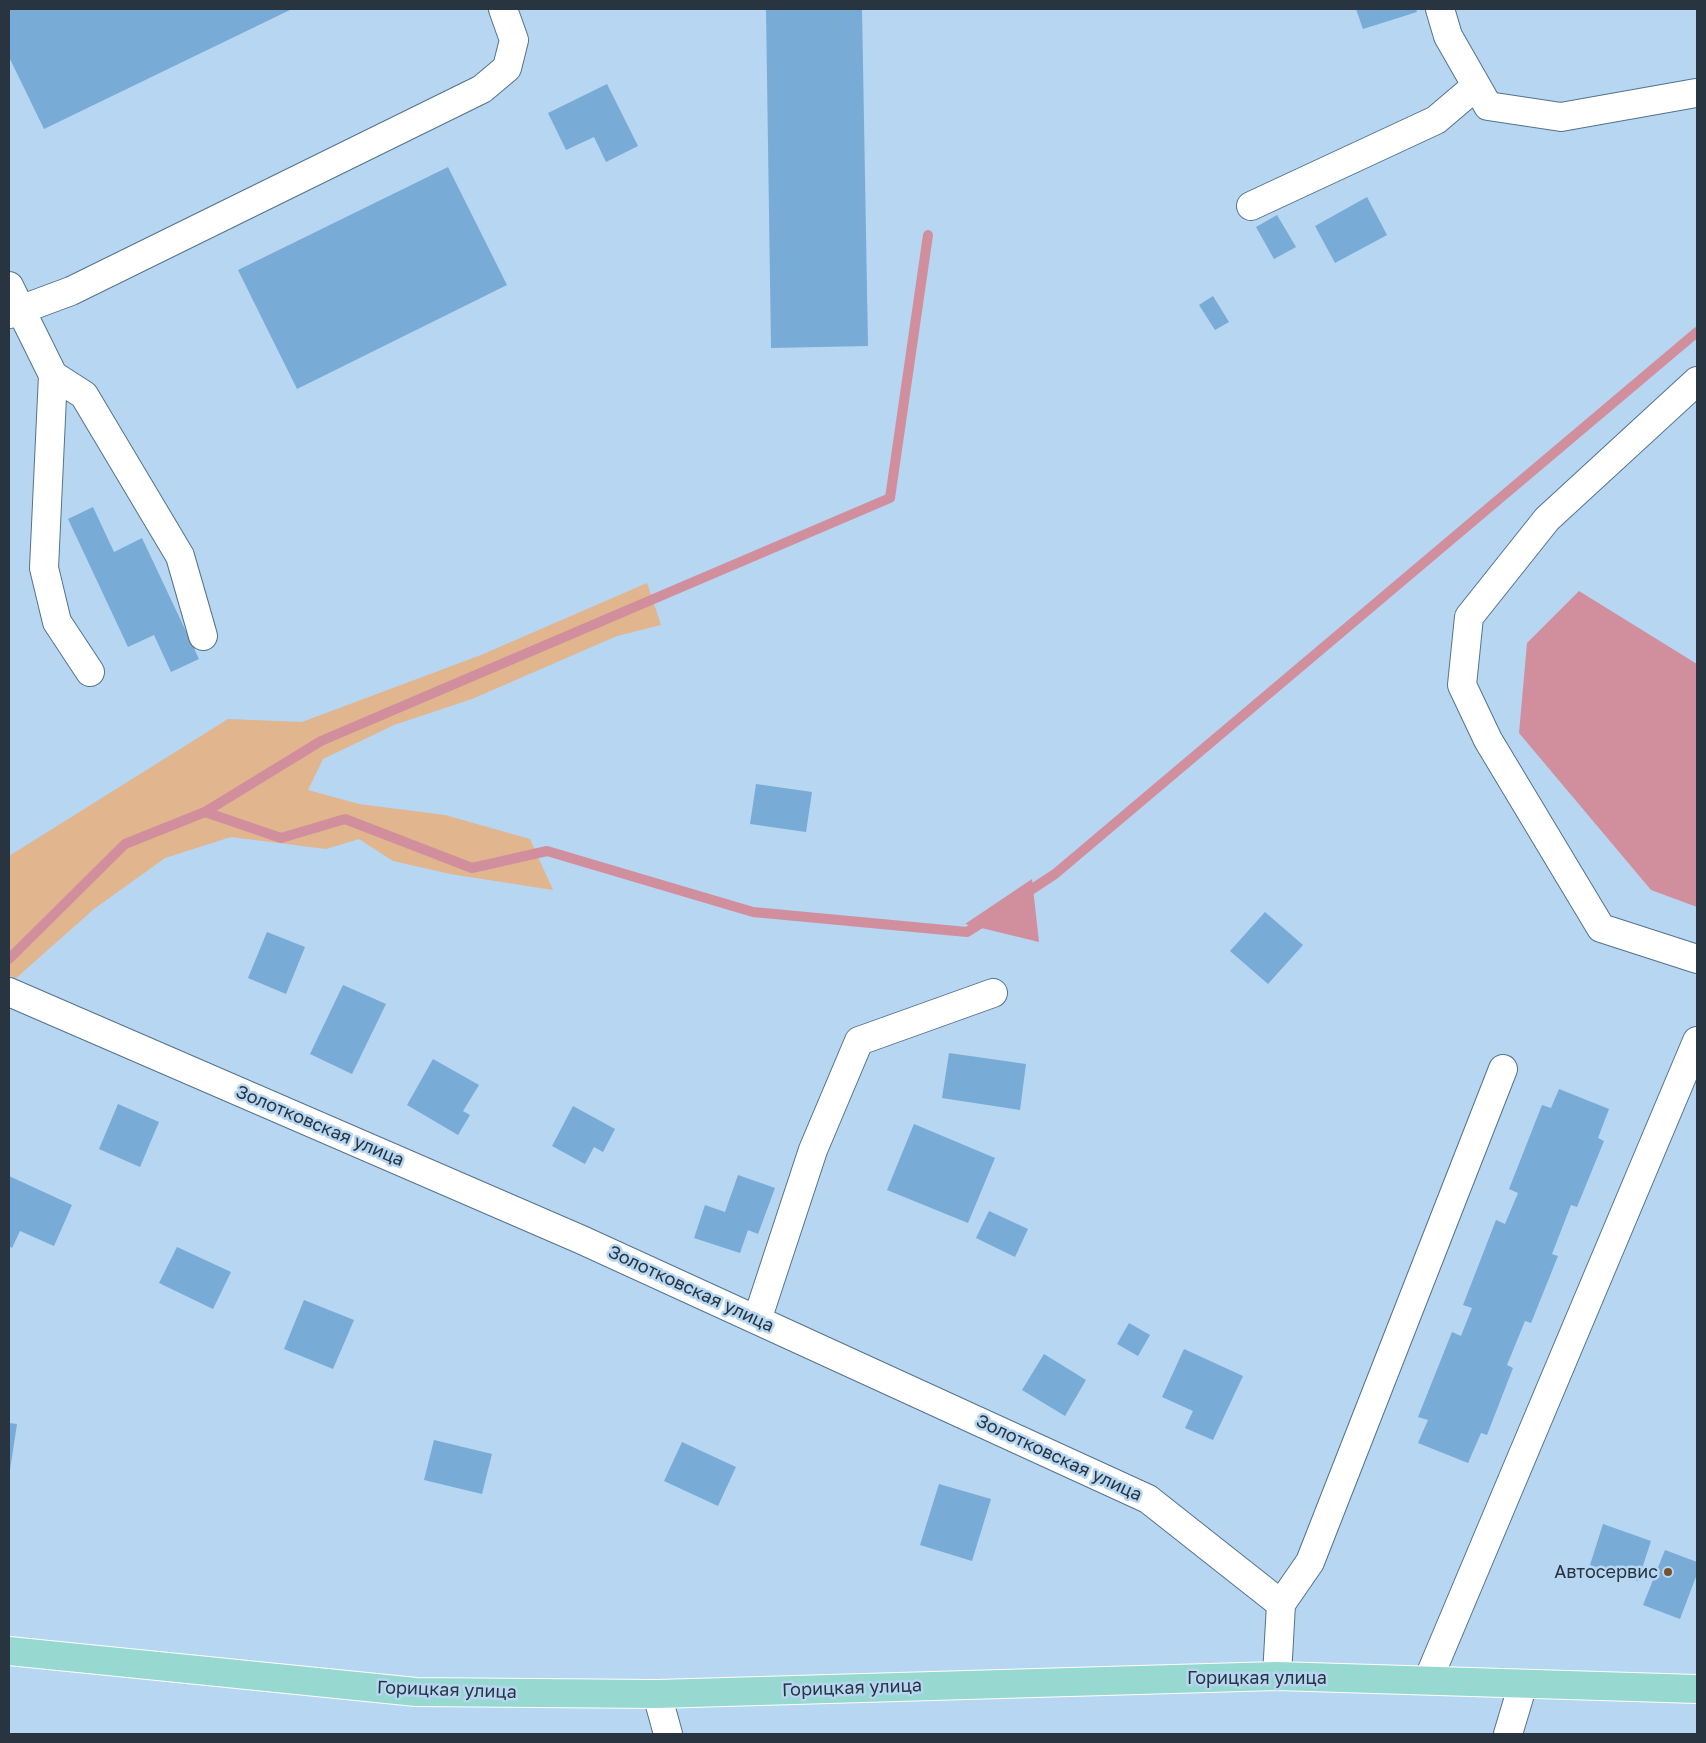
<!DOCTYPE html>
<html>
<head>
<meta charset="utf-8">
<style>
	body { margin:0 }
	#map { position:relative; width:1706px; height:1743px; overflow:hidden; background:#b6d6f2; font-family:"Golos Text",sans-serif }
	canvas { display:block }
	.frame { position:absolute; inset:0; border:10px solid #283540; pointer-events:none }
</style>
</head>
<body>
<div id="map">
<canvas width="1706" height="1743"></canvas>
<div class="frame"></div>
</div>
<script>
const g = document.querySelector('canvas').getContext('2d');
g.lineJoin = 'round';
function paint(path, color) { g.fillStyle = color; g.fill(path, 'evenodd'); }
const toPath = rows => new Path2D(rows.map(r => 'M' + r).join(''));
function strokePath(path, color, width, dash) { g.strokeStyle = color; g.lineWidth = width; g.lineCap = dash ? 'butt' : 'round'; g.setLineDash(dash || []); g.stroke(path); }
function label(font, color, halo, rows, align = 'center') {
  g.font = font + ' "Golos Text",sans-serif'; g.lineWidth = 5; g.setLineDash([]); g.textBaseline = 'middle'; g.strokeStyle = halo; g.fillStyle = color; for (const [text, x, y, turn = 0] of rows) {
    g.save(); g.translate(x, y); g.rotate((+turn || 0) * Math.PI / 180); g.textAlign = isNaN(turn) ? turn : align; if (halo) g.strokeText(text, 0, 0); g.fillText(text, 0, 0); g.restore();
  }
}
const green = toPath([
	[647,583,661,625,617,636,472,699,394,725,323,759,308,790,359,804,445,815,530,839,553,890,450,874,393,861,359,839,326,849,231,837,165,858,94,909,15,979,9,975,9,856,228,719,302,722,481,655]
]);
const water = toPath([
	[1579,591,1697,664,1697,907,1651,890,1519,733,1527,643],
	[1032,879,1039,942,965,924]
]);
const stream = toPath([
	[205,812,321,741,890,498,928,235],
	[1023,895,1055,874,1697,332],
	[9,959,125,844,205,812,281,838,345,819,472,868,547,851,753,912,967,932,986,920]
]);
const building = toPath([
	[9,9,292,9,44,129,9,57],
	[766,9,862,9,868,346,771,348],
	[1356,9,1416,9,1417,12,1363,29],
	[607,84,638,146,606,162,594,137,566,150,548,113],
	[448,167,507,285,297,389,238,270],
	[1367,197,1387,235,1335,263,1315,226],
	[1277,215,1296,247,1274,259,1256,227],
	[1213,296,1229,322,1215,330,1199,305],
	[93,507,114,552,142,538,199,659,171,672,154,635,128,647,68,519],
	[756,784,812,792,806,832,750,824],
	[1265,912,1303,945,1268,984,1230,951],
	[267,932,305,947,286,994,248,978],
	[343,985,386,1004,352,1074,310,1054],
	[949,1053,1026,1064,1020,1110,942,1098],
	[433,1059,479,1085,463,1111,470,1115,458,1135,407,1105],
	[1559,1089,1609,1109,1598,1138,1604,1141,1577,1207,1571,1205,1552,1254,1558,1256,1531,1323,1525,1321,1507,1365,1513,1368,1487,1435,1481,1433,1468,1463,1418,1443,1428,1420,1418,1417,1452,1332,1461,1336,1472,1308,1463,1305,1496,1220,1505,1224,1518,1193,1509,1189,1542,1105,1551,1108],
	[118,1104,159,1122,140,1167,99,1149],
	[573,1106,615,1129,603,1152,594,1147,585,1164,552,1146],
	[914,1124,995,1158,968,1223,887,1190],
	[738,1175,775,1188,758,1234,748,1230,740,1253,694,1238,705,1205,725,1212],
	[9,1176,72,1205,54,1246,20,1231,12,1248,9,1246],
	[989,1211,1028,1229,1015,1257,976,1238],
	[177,1247,231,1272,213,1309,159,1283],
	[304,1300,354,1320,333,1369,284,1349],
	[1129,1323,1150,1335,1138,1356,1117,1344],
	[1184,1349,1243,1376,1213,1440,1185,1428,1193,1411,1162,1397],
	[1044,1354,1086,1380,1065,1416,1022,1390],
	[9,1423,17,1424,10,1470,9,1470],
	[434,1440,492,1454,482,1494,424,1480],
	[682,1442,736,1467,718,1506,664,1481],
	[939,1484,991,1499,972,1561,920,1545],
	[1603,1524,1651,1541,1638,1581,1590,1565],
	[1665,1550,1697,1562,1697,1574,1680,1619,1643,1605]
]);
const minor = toPath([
	[1440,9,1448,36,1488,106,1561,117,1696,93],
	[1251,206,1436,120,1476,86],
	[9,286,53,375,44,568,57,622,90,672],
	[9,314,71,291,482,89,507,68,514,40,503,9],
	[53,375,84,395,180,556,203,636],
	[1697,381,1547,519,1469,617,1462,685,1488,740,1601,928,1697,959],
	[9,992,582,1240,1148,1499,1281,1604,1277,1676],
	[757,1320,813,1150,859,1041,993,993],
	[1281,1604,1310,1562,1503,1069],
	[1428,1680,1697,1041],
	[657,1694,668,1734],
	[1508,1734,1523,1684]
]);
const major = toPath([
	[9,1651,416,1692,657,1694,1277,1676,1697,1689]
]);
const markers = [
	[1668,1572,5,"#77522d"]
];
const streetNames = [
	["Золотковская улица",320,1126,23],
	["Золотковская улица",691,1289,25],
	["Золотковская улица",1059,1458,25],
	["Горицкая улица",1257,1678],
	["Горицкая улица",852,1688,-2],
	["Горицкая улица",447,1690,2]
];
const poiNames = [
	["Автосервис",1658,1572]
];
paint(green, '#e1b58d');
paint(water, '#d18f9e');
strokePath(stream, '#d18f9e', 10);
paint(building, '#78abd6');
strokePath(minor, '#54728b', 30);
strokePath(major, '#fff', 30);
strokePath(minor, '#fff', 28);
strokePath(major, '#97d9d0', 28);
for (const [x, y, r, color] of markers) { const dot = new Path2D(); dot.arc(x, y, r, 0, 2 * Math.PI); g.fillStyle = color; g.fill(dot); strokePath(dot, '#b6d6f2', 2); }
label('18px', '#283540', '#b6d6f2', streetNames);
label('18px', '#283540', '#b6d6f2', poiNames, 'right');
</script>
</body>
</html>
